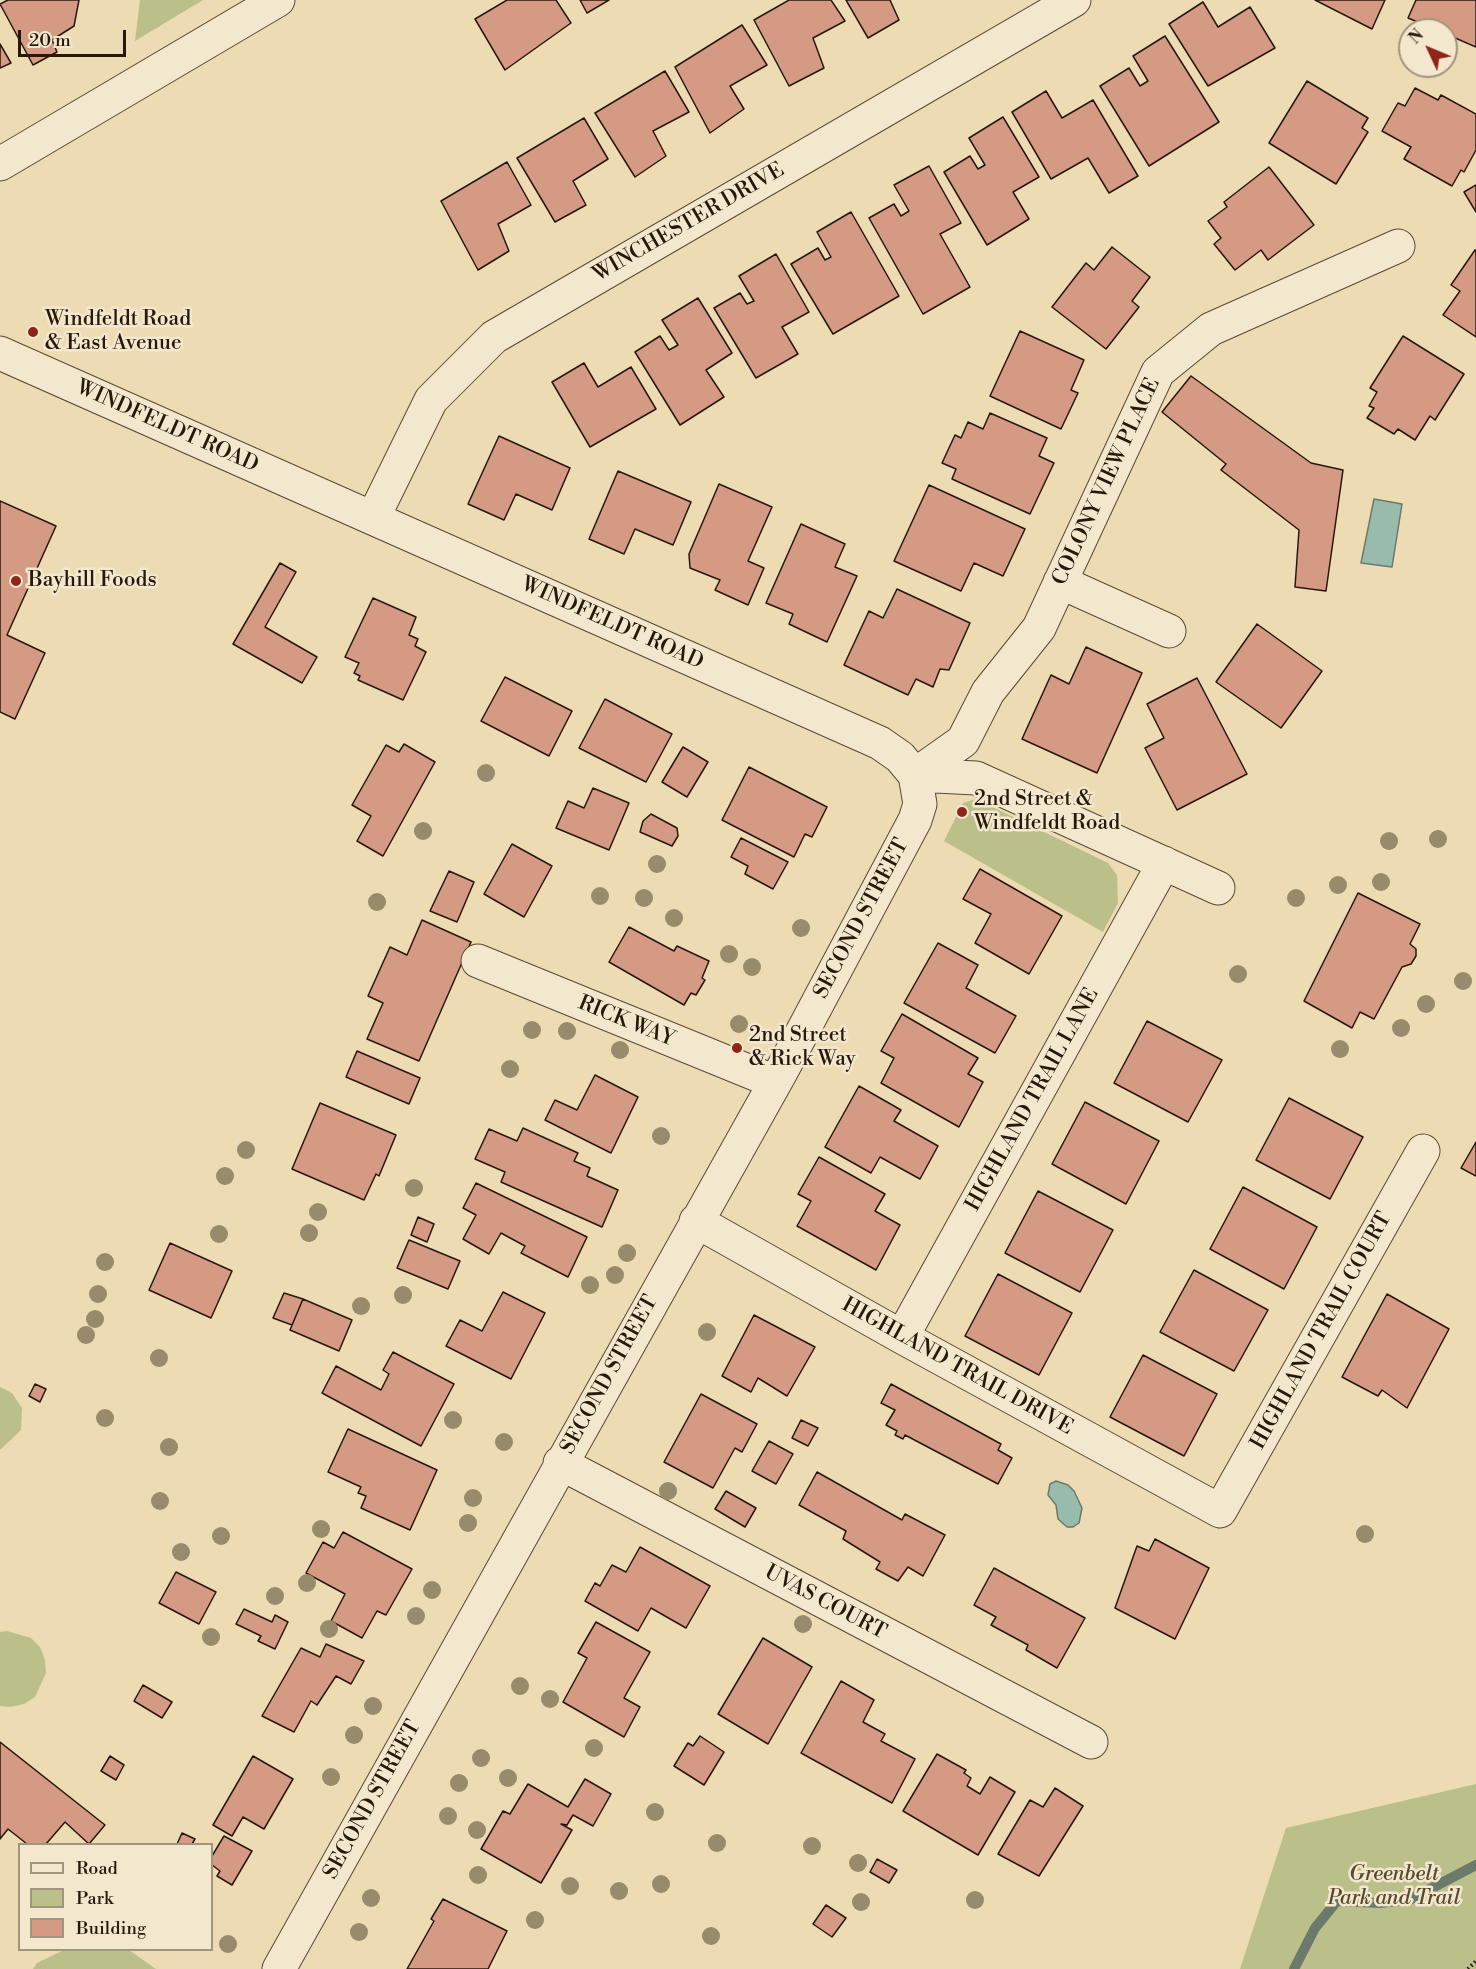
<!DOCTYPE html>
<html>
<head>
<meta charset="utf-8">
<style>
	body { margin:0 }
	#map { position:relative; width:1476px; height:1969px; overflow:hidden; background:#ecdbb3; font-family:"Libre Bodoni",serif }
	canvas { display:block }
	.legend { position:absolute; left:18px; top:1843px; width:195px; height:108px; box-sizing:border-box; background:#f3e8ce; border:2px solid #a29580; margin:0; padding:8px 10px; list-style:none; font-size:18px; color:#28180a }
	.legend li { display:flex; align-items:center; gap:12px; height:30px }
	.legend b { width:30px; border:2px solid #a29580 }
	.north { position:absolute; left:1398px; top:18px; width:60px; height:60px; box-sizing:border-box; background:#f3e8ce; border:2px solid #a29580; border-radius:50%; rotate:314deg; font-size:16px; font-weight:700; line-height:24px; text-align:center; color:#28180a }
	.north::after { content:''; display:block; margin:auto; width:21px; height:27px; background:#8f2418; clip-path:polygon(50% 0,100% 100%,50% 72%,0 100%) }
	.scale { position:absolute; left:18px; top:30px; width:108px; height:27px; box-sizing:border-box; border:3px solid #28180a; border-top:0; padding-left:8px; font-size:18px; line-height:21px; white-space:nowrap; color:#28180a; -webkit-text-stroke:4px #f3e8ce; paint-order:stroke }
</style>
</head>
<body>
<div id="map">
<canvas width="1476" height="1969"></canvas>
<ul class="legend">
<li><b style="height:8px;background:#f3e8ce"></b>Road</li>
<li><b style="height:16px;background:#bbbf8a"></b>Park</li>
<li><b style="height:16px;background:#d49a84"></b>Building</li>
</ul>
<div class="north">N</div>
<div class="scale">20 m</div>
</div>
<script>
const g = document.querySelector('canvas').getContext('2d');
g.lineJoin = 'round';
function paint(path, color) { g.fillStyle = color; g.fill(path, 'evenodd'); }
const toPath = rows => new Path2D(rows.map(r => 'M' + r).join(''));
function strokePath(path, color, width, dash) { g.strokeStyle = color; g.lineWidth = width; g.lineCap = dash ? 'butt' : 'round'; g.setLineDash(dash || []); g.stroke(path); }
function label(font, color, halo, rows, align = 'center') {
  g.font = font + ' "Libre Bodoni",serif'; g.lineWidth = 5; g.setLineDash([]); g.textBaseline = 'middle'; g.strokeStyle = halo; g.fillStyle = color; for (const [text, x, y, turn = 0] of rows) {
    g.save(); g.translate(x, y); g.rotate((+turn || 0) * Math.PI / 180); g.textAlign = isNaN(turn) ? turn : align; if (halo) g.strokeText(text, 0, 0); g.fillText(text, 0, 0); g.restore();
  }
}
const green = toPath([
	[140,0,203,0,135,41],
	[976,799,1108,863,1117,875,1118,903,1103,932,944,841,963,803],
	[0,1387,12,1393,22,1408,21,1430,0,1450],
	[7,1631,31,1638,40,1647,45,1660,46,1673,35,1697,24,1704,10,1707,0,1706,0,1632],
	[1476,1784,1476,1969,1240,1969,1286,1828],
	[64,1950,129,1950,156,1969,33,1969,37,1963]
]);
const water = toPath([
	[1374,499,1402,504,1392,567,1361,563,1374,499],
	[1056,1481,1068,1485,1074,1491,1082,1508,1079,1523,1073,1527,1067,1527,1058,1519,1056,1505,1048,1495,1050,1484,1056,1481]
]);
const stream = toPath([
	[1294,1969,1315,1928,1337,1901,1379,1903,1409,1900,1476,1865]
]);
const building = toPath([
	[8,0,79,0,74,26,52,40,57,52,33,65,0,4,8,0],
	[507,0,556,0,571,23,505,70,475,19,507,0],
	[580,0,609,0,587,13,580,0],
	[789,0,831,0,845,21,813,38,824,68,789,86,754,20,789,0],
	[846,0,890,0,899,20,868,38,846,0],
	[1315,0,1385,0,1372,29,1315,0],
	[1416,0,1476,0,1476,47,1446,34,1446,30,1437,30,1408,18,1416,0],
	[1203,2,1218,27,1250,7,1275,48,1208,86,1169,24,1203,2],
	[742,25,767,65,730,86,744,109,710,133,675,67,742,25],
	[1165,36,1219,122,1149,166,1100,86,1129,68,1140,86,1148,81,1133,56,1165,36],
	[0,44,11,63,0,68,0,44],
	[665,71,689,112,653,131,666,156,635,177,595,113,665,71],
	[1307,81,1368,118,1362,128,1368,132,1336,184,1269,143,1307,81],
	[1415,88,1438,100,1441,95,1476,114,1476,150,1464,172,1461,170,1452,186,1404,159,1411,147,1382,131,1398,103,1405,106,1415,88],
	[1046,91,1062,118,1093,100,1138,176,1109,193,1088,158,1051,179,1012,112,1046,91],
	[1003,117,1039,177,1013,192,1029,219,987,245,944,172,970,156,978,169,985,165,969,138,1003,117],
	[584,118,608,159,573,181,586,205,555,222,517,158,584,118],
	[507,162,531,205,498,224,509,251,478,270,441,201,507,162],
	[929,166,961,223,940,234,970,287,923,314,869,218,894,204,901,216,909,211,894,185,929,166],
	[1269,167,1314,225,1268,260,1261,250,1235,270,1214,244,1221,238,1208,221,1227,207,1224,202,1269,167],
	[1476,185,1476,212,1464,192,1476,185],
	[851,212,899,296,833,334,791,264,818,248,825,260,831,257,817,232,851,212],
	[1112,247,1150,277,1132,301,1139,307,1106,349,1052,307,1086,263,1094,270,1112,247],
	[1475,250,1476,250,1476,337,1443,315,1460,291,1451,285,1475,250],
	[776,254,809,312,782,327,798,354,756,378,714,308,740,293,747,304,754,301,739,276,776,254],
	[698,298,732,353,706,370,724,397,680,425,635,352,660,336,669,350,678,345,662,320,698,298],
	[1020,331,1084,360,1071,390,1078,393,1061,429,990,396,1020,331],
	[1403,336,1464,374,1435,420,1430,416,1415,440,1398,429,1394,434,1367,418,1374,408,1369,406,1377,392,1370,388,1403,336],
	[584,363,598,387,631,367,656,409,590,447,552,382,584,363],
	[1191,376,1311,463,1343,470,1326,591,1295,587,1299,530,1221,470,1226,464,1162,412,1191,376],
	[990,413,1047,438,1039,456,1054,463,1030,514,952,479,956,469,942,463,955,435,961,438,968,422,983,429,990,413],
	[499,436,570,468,552,510,516,494,504,520,468,504,499,436],
	[618,471,691,502,673,545,635,529,624,554,589,539,618,471],
	[719,484,772,507,748,561,764,568,748,605,715,590,720,580,690,568,689,554,719,484],
	[929,485,1025,529,1003,576,974,563,961,591,894,561,929,485],
	[0,501,56,526,7,635,45,653,15,719,0,712,0,501],
	[801,524,845,544,835,567,857,576,827,642,789,624,793,614,766,603,801,524],
	[280,563,296,572,265,627,317,657,302,683,233,644,280,563],
	[897,589,970,623,949,670,940,669,933,687,916,679,908,695,844,665,869,611,883,618,897,589],
	[373,598,416,617,409,635,418,639,415,646,426,652,403,700,358,680,360,676,354,673,359,663,345,657,373,598],
	[1257,624,1322,671,1281,728,1216,682,1257,624],
	[1086,647,1142,673,1097,773,1022,739,1051,675,1069,684,1086,647],
	[505,677,572,711,549,756,481,721,505,677],
	[1197,678,1247,774,1177,810,1145,748,1164,738,1147,704,1197,678],
	[605,699,672,734,646,782,579,748,605,699],
	[404,744,435,762,383,856,357,841,371,816,352,805,386,745,399,752,404,744],
	[683,747,708,762,687,797,662,782,683,747],
	[749,767,827,807,812,837,805,834,794,857,722,820,749,767],
	[593,788,629,803,609,850,556,828,568,801,584,808,593,788],
	[651,814,677,828,678,836,672,846,640,832,643,821,651,814],
	[741,838,788,862,773,889,745,874,748,866,731,857,741,838],
	[512,844,552,866,524,917,484,894,512,844],
	[980,869,1062,916,1029,974,975,943,991,914,963,899,980,869],
	[449,871,474,882,457,922,430,911,449,871],
	[1358,893,1420,924,1410,944,1416,949,1416,956,1411,964,1402,967,1374,1019,1360,1012,1352,1028,1304,1001,1358,893],
	[422,920,471,942,419,1061,367,1039,383,1003,368,996,390,947,407,955,422,920],
	[629,927,674,951,677,946,709,961,702,978,705,980,696,995,691,993,684,1005,609,962,629,927],
	[938,943,978,965,966,988,1016,1016,995,1053,904,1003,938,943],
	[902,1014,978,1058,968,1074,983,1082,959,1127,881,1083,894,1058,881,1051,902,1014],
	[1147,1021,1222,1060,1188,1122,1114,1083,1147,1021],
	[357,1051,420,1078,409,1104,346,1077,357,1051],
	[595,1075,638,1097,611,1153,545,1120,555,1100,577,1110,595,1075],
	[859,1086,901,1110,894,1121,938,1146,920,1179,880,1157,871,1173,825,1147,859,1086],
	[1289,1098,1363,1137,1330,1199,1256,1160,1289,1098],
	[1085,1102,1159,1141,1126,1204,1052,1164,1085,1102],
	[320,1103,396,1135,379,1176,376,1174,364,1200,292,1169,320,1103],
	[523,1128,578,1153,574,1161,590,1168,587,1176,618,1190,602,1227,501,1182,505,1172,475,1159,489,1129,517,1141,523,1128],
	[1476,1142,1476,1176,1461,1168,1476,1142],
	[819,1157,885,1194,875,1211,900,1225,876,1270,797,1226,811,1201,798,1194,819,1157],
	[476,1183,587,1237,568,1277,521,1253,525,1246,501,1233,489,1254,463,1239,476,1215,463,1208,476,1183],
	[1243,1187,1317,1227,1284,1289,1210,1249,1243,1187],
	[1038,1191,1113,1230,1080,1292,1005,1253,1038,1191],
	[418,1217,434,1224,427,1242,411,1235,418,1217],
	[409,1240,460,1261,448,1289,397,1268,409,1240],
	[170,1243,232,1271,211,1318,149,1290,170,1243],
	[1194,1270,1268,1310,1234,1371,1160,1332,1194,1270],
	[998,1274,1072,1313,1039,1375,965,1336,998,1274],
	[503,1292,545,1313,511,1379,446,1346,460,1320,482,1331,503,1292],
	[284,1293,303,1299,292,1325,273,1318,284,1293],
	[1387,1294,1449,1329,1407,1408,1382,1390,1378,1396,1342,1377,1387,1294],
	[303,1299,352,1320,339,1351,290,1330,303,1299],
	[754,1315,815,1347,787,1396,758,1378,751,1392,722,1376,754,1315],
	[393,1352,454,1384,421,1446,322,1393,336,1366,381,1390,389,1374,383,1370,393,1352],
	[1143,1355,1217,1394,1184,1456,1110,1417,1143,1355],
	[35,1384,46,1389,40,1402,29,1396,35,1384],
	[891,1384,1001,1444,998,1450,1012,1458,998,1484,905,1435,903,1439,895,1435,897,1431,886,1425,895,1410,881,1403,891,1384],
	[701,1394,757,1424,742,1452,735,1448,713,1488,664,1462,701,1394],
	[801,1420,818,1428,808,1446,792,1438,801,1420],
	[348,1429,437,1470,410,1530,361,1508,366,1496,358,1493,361,1487,328,1472,348,1429],
	[769,1441,793,1454,776,1484,752,1471,769,1441],
	[817,1472,902,1520,905,1514,945,1535,923,1576,908,1567,898,1581,876,1569,880,1562,843,1539,846,1531,799,1505,817,1472],
	[726,1491,756,1508,745,1527,715,1509,726,1491],
	[343,1532,412,1569,386,1615,377,1611,362,1638,331,1621,345,1594,306,1573,323,1542,334,1548,343,1532],
	[1155,1539,1209,1568,1175,1639,1115,1608,1137,1546,1149,1551,1155,1539],
	[640,1547,710,1586,686,1628,651,1608,638,1631,585,1601,595,1583,600,1586,612,1565,626,1572,640,1547],
	[994,1568,1085,1618,1057,1668,1026,1650,1028,1645,991,1625,996,1617,974,1605,994,1568],
	[176,1572,216,1592,199,1624,159,1603,176,1572],
	[244,1609,272,1622,275,1615,288,1622,275,1649,258,1641,261,1636,236,1624,244,1609],
	[596,1622,650,1652,624,1698,640,1707,624,1737,563,1702,587,1658,578,1653,596,1622],
	[763,1638,812,1667,768,1744,718,1714,763,1638],
	[326,1644,364,1661,351,1684,336,1676,317,1705,311,1701,294,1732,262,1716,301,1648,320,1657,326,1644],
	[841,1681,874,1700,863,1722,885,1734,881,1741,915,1759,892,1803,801,1753,841,1681],
	[143,1685,172,1702,162,1718,134,1701,143,1685],
	[700,1736,724,1752,704,1785,674,1766,688,1743,693,1746,700,1736],
	[0,1742,105,1825,89,1844,65,1822,46,1844,27,1844,8,1829,0,1839,0,1742],
	[937,1754,966,1770,964,1773,971,1778,967,1786,980,1794,990,1777,1015,1792,978,1855,903,1811,937,1754],
	[110,1756,124,1765,116,1780,101,1771,110,1756],
	[253,1756,293,1779,264,1829,243,1817,232,1836,213,1825,253,1756],
	[585,1779,611,1794,593,1826,573,1815,567,1825,561,1824,572,1830,541,1883,481,1849,503,1811,510,1814,528,1784,568,1807,585,1779],
	[1055,1788,1083,1806,1039,1876,998,1854,1030,1800,1043,1807,1055,1788],
	[182,1833,195,1839,192,1844,177,1844,182,1833],
	[224,1836,252,1851,232,1885,217,1876,220,1871,212,1865,212,1856,224,1836],
	[877,1859,897,1870,889,1883,870,1872,877,1859],
	[443,1899,507,1931,488,1969,407,1969,434,1921,431,1919,443,1899],
	[826,1905,846,1918,832,1937,813,1924,826,1905]
]);
const path = toPath([
	[1468,1969,1476,1961]
]);
const minor = toPath([
	[0,353,880,743,900,757,915,775,976,778,1218,888],
	[373,518,431,400,494,337,1074,0],
	[1060,582,1169,631],
	[915,775,963,741,988,692,1039,628,1158,372,1211,329,1398,246],
	[478,961,775,1082],
	[696,1221,902,1337,1220,1511,1423,1151],
	[902,1337,1164,863],
	[560,1463,1091,1742],
	[279,1969,781,1072,915,820,920,804,915,775]
]);
const tertiary = toPath([
	[0,164,278,0]
]);
const trees = [
	[486,773],
	[423,831],
	[1438,839],
	[1389,841],
	[657,864],
	[1381,882],
	[1338,885],
	[600,896],
	[644,898],
	[1296,898],
	[377,902],
	[674,918],
	[801,928],
	[729,954],
	[752,967],
	[1238,974],
	[1463,981],
	[1426,1004],
	[739,1024],
	[1401,1028],
	[532,1030],
	[567,1031],
	[1340,1049],
	[620,1050],
	[510,1069],
	[661,1136],
	[246,1150],
	[225,1176],
	[414,1188],
	[318,1212],
	[309,1233],
	[219,1234],
	[627,1253],
	[105,1262],
	[615,1275],
	[590,1285],
	[98,1294],
	[403,1295],
	[361,1306],
	[95,1319],
	[707,1332],
	[86,1335],
	[159,1358],
	[105,1418],
	[453,1420],
	[504,1442],
	[169,1447],
	[668,1491],
	[473,1498],
	[160,1501],
	[468,1523],
	[321,1529],
	[1365,1534],
	[221,1536],
	[181,1552],
	[307,1583],
	[432,1590],
	[275,1596],
	[416,1616],
	[803,1624],
	[329,1629],
	[211,1637],
	[520,1686],
	[550,1699],
	[373,1706],
	[354,1735],
	[594,1748],
	[481,1758],
	[331,1777],
	[508,1778],
	[459,1783],
	[655,1812],
	[448,1816],
	[477,1830],
	[717,1843],
	[812,1846],
	[858,1863],
	[478,1875],
	[661,1884],
	[570,1886],
	[619,1891],
	[371,1898],
	[975,1900],
	[861,1902],
	[535,1920],
	[359,1932],
	[711,1936],
	[228,1944]
];
const markers = [
	[33,332,6,"#8f2418"],
	[16,581,6,"#8f2418"],
	[962,812,6,"#8f2418"],
	[737,1048,6,"#8f2418"]
];
const streetNames = [
	["WINCHESTER DRIVE",689,223,-30],
	["WINDFELDT ROAD",167,427,24],
	["COLONY VIEW PLACE",1107,482,-65],
	["WINDFELDT ROAD",612,624,24],
	["SECOND STREET",862,919,-62],
	["RICK WAY",626,1022,22],
	["HIGHLAND TRAIL LANE",1033,1100,-61],
	["HIGHLAND TRAIL COURT",1322,1331,-61],
	["HIGHLAND TRAIL DRIVE",957,1367,29],
	["SECOND STREET",610,1375,-61],
	["UVAS COURT",825,1603,28],
	["SECOND STREET",373,1800,-61]
];
const poiNames = [
	["Windfeldt Road",45,320],
	["& East Avenue",45,344],
	["Bayhill Foods",28,581],
	["2nd Street &",974,800],
	["Windfeldt Road",974,824],
	["2nd Street",749,1036],
	["& Rick Way",749,1060]
];
const parkNames = [
	["Greenbelt",1394,1875],
	["Park and Trail",1394,1899]
];
paint(green, '#bbbf8a');
paint(water, '#99bbab');
strokePath(water, '#6c7a6b', 1.5);
strokePath(stream, '#6c7a6b', 10);
paint(building, '#d49a84');
strokePath(building, '#28180a', 1.5);
strokePath(minor, '#594934', 35);
strokePath(tertiary, '#594934', 35);
strokePath(path, '#28180a', 4, [1.5, 3]);
strokePath(minor, '#f3e8ce', 33);
strokePath(tertiary, '#f3e8ce', 33);
g.fillStyle = '#988b6b';
for (const [x, y] of trees) { g.beginPath(); g.arc(x, y, 9, 0, 2 * Math.PI); g.fill(); }
for (const [x, y, r, color] of markers) { const dot = new Path2D(); dot.arc(x, y, r, 0, 2 * Math.PI); g.fillStyle = color; g.fill(dot); strokePath(dot, '#f3e8ce', 2); }
label('21px', '#28180a', '#f3e8ce', streetNames);
label('21px', '#28180a', '#f3e8ce', poiNames, 'left');
label('italic 21px', '#544a30', '#f3e8ce', parkNames);
</script>
</body>
</html>
